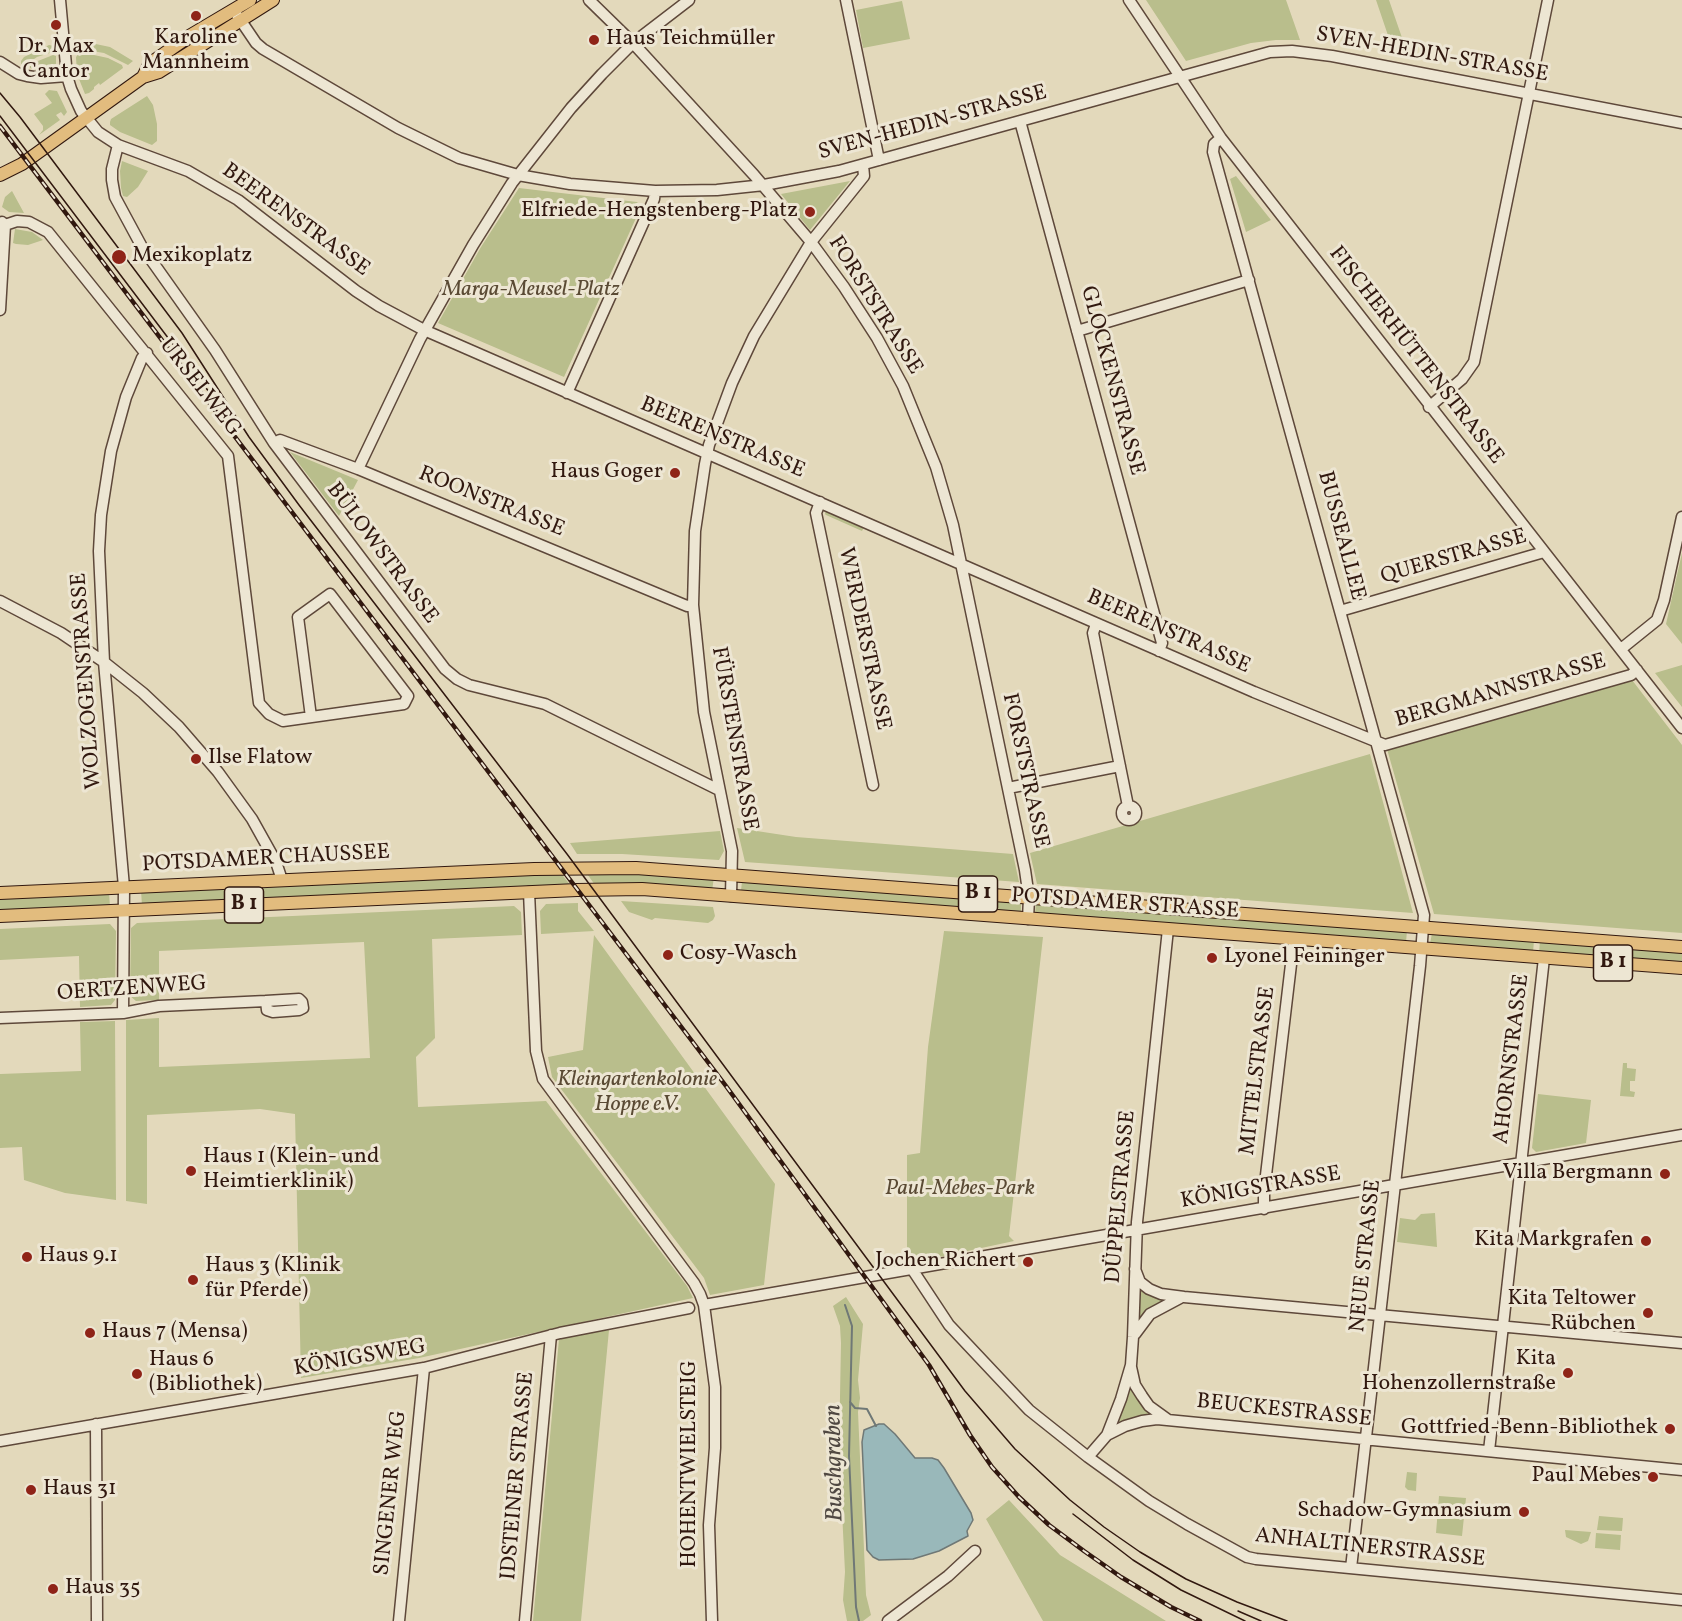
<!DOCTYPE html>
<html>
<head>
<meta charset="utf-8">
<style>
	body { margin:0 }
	canvas { display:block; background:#e3d9bb }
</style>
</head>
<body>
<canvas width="1682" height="1621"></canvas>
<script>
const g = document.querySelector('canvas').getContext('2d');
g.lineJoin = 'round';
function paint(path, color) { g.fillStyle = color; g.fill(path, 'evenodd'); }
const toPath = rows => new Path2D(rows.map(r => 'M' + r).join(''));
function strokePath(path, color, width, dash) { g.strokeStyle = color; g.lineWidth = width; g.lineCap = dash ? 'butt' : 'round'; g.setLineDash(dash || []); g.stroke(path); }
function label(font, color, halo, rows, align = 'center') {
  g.font = font + ' Vollkorn,serif'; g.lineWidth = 6; g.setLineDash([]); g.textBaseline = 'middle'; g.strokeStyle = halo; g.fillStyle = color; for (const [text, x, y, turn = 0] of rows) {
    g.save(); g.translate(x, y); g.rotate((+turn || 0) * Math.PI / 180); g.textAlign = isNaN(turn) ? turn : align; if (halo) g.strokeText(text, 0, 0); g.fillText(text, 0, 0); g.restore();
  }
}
const green = toPath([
	[1146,0,1286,0,1300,40,1276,40,1251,43,1186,61],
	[1376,0,1389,0,1409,58,1395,56],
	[902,1,910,39,863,48,856,10],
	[86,42,110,47,133,61,128,65,104,53,74,48,73,44],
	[49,45,54,46,56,51,37,57,24,66,21,64,21,61,24,57],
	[80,52,108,58,122,65,123,68,100,85,99,83,94,87,94,89,89,93,85,94,77,74,76,57],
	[53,55,56,56,56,68,40,71,30,68,30,65,33,63],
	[49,90,57,91,67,112,64,116,61,112,56,115,60,120,39,135,43,130,43,126,34,114,52,103,45,94],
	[147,96,153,105,157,124,157,141,152,145,120,132,110,125,110,122,111,119],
	[122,161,148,171,138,187,127,197,123,196,121,188,120,171],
	[1236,176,1271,220,1246,232,1230,179],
	[850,181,810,230,781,194],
	[519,188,637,202,641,207,564,377,438,323,481,247],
	[12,191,24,213,9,212,2,207,5,197],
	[15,229,32,232,43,240,28,245,16,244,13,243],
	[290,452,358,480,339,516],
	[826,510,864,527,862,531,826,515,825,514],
	[1682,553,1682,644,1666,624],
	[1682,665,1682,707,1655,673],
	[1632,680,1682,745,1682,933,1434,914,1387,749],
	[1370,754,1413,913,1037,884,1030,853],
	[737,828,796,837,1013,854,1019,882,745,862],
	[720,831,724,851,719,860,622,854,577,854,570,843],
	[585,871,714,877,712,891,595,885],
	[560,872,571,886,142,906,141,890],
	[742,881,1021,902,1021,912,741,891],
	[109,892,110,907,0,912,0,897],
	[621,901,713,907,715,916,713,920,708,923,655,918,652,920,629,912],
	[578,903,578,911,594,931,541,934,540,911,546,904],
	[1036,903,1407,930,1406,943,1035,914],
	[514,906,521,912,522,935,432,939,435,1038,416,1057,418,1107,546,1101,687,1286,693,1298,419,1358,301,1378,295,1114,260,1109,147,1115,147,1204,126,1201,126,1020,159,1018,159,1067,370,1058,364,942,159,951,159,1000,136,1001,130,996,130,992,131,928,137,923],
	[110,924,116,931,115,1000,111,1005,80,1007,79,956,0,960,0,929],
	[944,931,1043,937,1009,1236,1014,1241,907,1264,907,1155,920,1153,928,1047],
	[1432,933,1534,940,1533,953,1430,944],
	[594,935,775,1184,764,1285,710,1295,704,1278,552,1077,548,1057,583,1050],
	[1540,940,1682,951,1682,964,1539,954],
	[115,1021,116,1200,65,1193,24,1180,22,1147,0,1148,0,1074,81,1071,80,1022],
	[1623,1063,1627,1063,1627,1068,1636,1069,1635,1081,1630,1081,1630,1091,1635,1092,1634,1097,1620,1096],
	[1538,1094,1591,1100,1586,1143,1536,1152,1532,1148],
	[1435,1213,1437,1247,1397,1242,1400,1218,1415,1220,1421,1214],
	[1138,1287,1164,1299,1139,1322],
	[846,1297,863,1324,858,1380,860,1398,858,1412,866,1595,871,1615,863,1621,847,1621,843,1600,845,1572,839,1451,841,1343,840,1326,833,1306],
	[609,1330,581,1621,533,1621,559,1339],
	[1131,1386,1153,1414,1117,1424,1125,1405],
	[1407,1472,1417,1473,1416,1491,1408,1490,1405,1487],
	[1439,1496,1466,1498,1462,1536,1436,1533],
	[1009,1500,1060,1555,1166,1621,1043,1621,986,1519],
	[1599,1516,1623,1518,1622,1531,1597,1530],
	[1565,1530,1591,1532,1588,1541,1581,1544,1566,1537],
	[1596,1533,1621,1535,1620,1550,1595,1548]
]);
const water = toPath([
	[879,1424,884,1424,895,1434,915,1458,932,1458,938,1460,944,1468,971,1513,973,1520,967,1531,968,1536,939,1551,913,1559,879,1560,873,1557,867,1550,862,1442,864,1430,879,1424]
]);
const stream = toPath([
	[845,1305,852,1326,849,1456,856,1607,859,1621],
	[850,1402,855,1408,867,1409,876,1426]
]);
const minor = toPath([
	[60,0,67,76,71,89,81,111,98,132,118,145,188,171,238,200,356,291,379,306,424,330,1254,692,1385,745,1631,675,1637,670],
	[589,0,633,43,754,175,811,242,844,287,877,338,903,386,936,467,953,525,1025,870,1029,898,1028,919],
	[846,0,879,160],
	[1129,0,1221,138,1682,728],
	[237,15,256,43,263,49,398,128,459,158,518,175,570,184,655,191,717,190,764,185,839,171,1270,52,1292,51,1332,56,1682,123],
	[0,62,19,74,27,76,41,78,67,76],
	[1020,121,1162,643,1159,651],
	[1221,138,1214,144,1213,152,1424,915,1420,966,1351,1568],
	[118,145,112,169,112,180,115,197,142,247,215,350,274,443,445,669,457,679,469,685,545,704,719,790],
	[5,225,17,221,29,222,48,232,228,456,259,703,269,714,283,721,404,704,408,696,330,594,298,617,311,717],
	[0,310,5,225,2,222],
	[1077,331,1249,280],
	[567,393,654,199,655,191],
	[1429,407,1462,379,1474,362,1548,0],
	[274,443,280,440,358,469,687,606,693,605],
	[358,469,420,339,473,245,512,183,571,108,602,74,633,43,689,0],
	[820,502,816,513,873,785],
	[0,601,61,633,104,662,143,693,179,727,218,772,252,819,276,862,282,880],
	[1340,611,1544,552],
	[1096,624,1093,633,1128,806],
	[1621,649,1657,620,1664,600,1682,517],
	[1008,788,1120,766],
	'1122 813a7 7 0 1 1 14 0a7 7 0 1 1-14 0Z',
	[529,892,536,1051,543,1079,694,1283,700,1294,704,1305,715,1387,715,1448,709,1525,712,1621],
	[731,896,732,851,704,712,693,605,695,531,705,464,709,445,732,383,754,336,811,242,864,176,863,165],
	[123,1013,124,887,104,662,99,551,101,515,111,451,126,397,142,358,147,353],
	[0,1018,123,1013,159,1006,266,1001,299,999,302,1002,303,1008,299,1010,273,1012,267,1010,266,1001],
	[1264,1209,1264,1192,1294,939],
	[912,1269,949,1325,1029,1410,1088,1457,1149,1501,1187,1524,1247,1557,1256,1559,1682,1600],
	[1135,1269,1140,1282,1149,1289,1161,1294,1184,1297,1682,1343],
	[704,1305,1682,1135],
	[1135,1334,1150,1314,1180,1298],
	[1131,1367,1135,1385,1142,1396,1149,1406,1167,1419],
	[96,1424,97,1621],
	[1107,1435,1125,1426,1142,1421,1157,1419,1682,1470],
	[0,1441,424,1368,560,1333,689,1308],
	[1489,1451,1544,958],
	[1088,1457,1107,1435,1121,1399,1131,1365,1133,1337,1137,1222,1168,929],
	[399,1621,424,1368],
	[525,1621,551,1335],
	[888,1621,948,1576,975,1551]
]);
const major = toPath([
	[143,77,148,67,155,60,191,35,250,0],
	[0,175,22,164,143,77,159,72,273,0],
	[0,893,534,869,636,868,1682,947],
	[0,916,577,890,642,889,1682,968]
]);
const tram = toPath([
	[0,93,20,117,182,333,249,437,299,505,567,854,965,1391,1015,1449,1070,1500,1104,1527,1140,1552,1186,1579,1237,1602,1287,1621],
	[0,116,228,417],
	[1073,1514,1133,1560,1181,1590,1245,1621],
	[1238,1611,1261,1621]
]);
const rail = toPath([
	[0,126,726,1086,929,1365,970,1435,992,1467,1019,1497,1049,1525,1084,1551,1121,1577,1171,1607,1200,1621]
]);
const markers = [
	[196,16,6,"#8f2418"],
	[56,25,6,"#8f2418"],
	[594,40,6,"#8f2418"],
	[810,212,6,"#8f2418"],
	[119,257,8,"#8f2418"],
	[675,473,6,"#8f2418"],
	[196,759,6,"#8f2418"],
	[668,955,6,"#8f2418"],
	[1212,958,6,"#8f2418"],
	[191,1171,6,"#8f2418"],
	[1665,1174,6,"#8f2418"],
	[1646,1241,6,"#8f2418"],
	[27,1257,6,"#8f2418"],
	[1028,1262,6,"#8f2418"],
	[193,1280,6,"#8f2418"],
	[1648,1313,6,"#8f2418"],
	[90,1333,6,"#8f2418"],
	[1568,1373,6,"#8f2418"],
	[137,1374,6,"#8f2418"],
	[1670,1429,6,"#8f2418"],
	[1653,1477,6,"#8f2418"],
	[31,1490,6,"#8f2418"],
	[1524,1512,6,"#8f2418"],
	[53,1589,6,"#8f2418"]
];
const shields = [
	[978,894,39],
	[244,905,39],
	[1613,963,39]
];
const shieldNames = [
	["B 1",978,894],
	["B 1",244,905],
	["B 1",1613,963]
];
const poiNames = [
	["Karoline",196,39,"center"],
	["Mannheim",196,64,"center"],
	["Haus Teichmüller",606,40],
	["Dr. Max",56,48,"center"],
	["Cantor",56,73,"center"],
	["Elfriede-Hengstenberg-Platz",798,212,"right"],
	["Mexikoplatz",132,257],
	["Haus Goger",663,473,"right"],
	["Ilse Flatow",208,759],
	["Cosy-Wasch",680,955],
	["Lyonel Feininger",1224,958],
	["Haus 1 (Klein- und",203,1158],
	["Heimtierklinik)",203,1183],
	["Villa Bergmann",1653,1174,"right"],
	["Kita Markgrafen",1634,1241,"right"],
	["Haus 9.1",39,1257],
	["Jochen Richert",1016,1262,"right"],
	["Haus 3 (Klinik",205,1267],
	["für Pferde)",205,1292],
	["Kita Teltower",1636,1300,"right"],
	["Rübchen",1636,1325,"right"],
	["Haus 7 (Mensa)",102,1333],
	["Kita",1556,1360,"right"],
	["Hohenzollernstraße",1556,1385,"right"],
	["Haus 6",149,1361],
	["(Bibliothek)",149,1386],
	["Gottfried-Benn-Bibliothek",1658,1429,"right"],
	["Paul Mebes",1641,1477,"right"],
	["Haus 31",43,1490],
	["Schadow-Gymnasium",1512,1512,"right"],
	["Haus 35",65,1589]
];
const streetNames = [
	["SVEN-HEDIN-STRASSE",1432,56,10],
	["SVEN-HEDIN-STRASSE",933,124,-15],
	["BEERENSTRASSE",295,221,36],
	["FORSTSTRASSE",874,306,58],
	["FISCHERHÜTTENSTRASSE",1415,356,52],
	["GLOCKENSTRASSE",1111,381,75],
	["URSELWEG",199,388,52],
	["BEERENSTRASSE",722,439,23],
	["ROONSTRASSE",491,503,22],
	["BUSSEALLEE",1340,536,75],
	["BÜLOWSTRASSE",381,554,53],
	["QUERSTRASSE",1454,558,-16],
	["BEERENSTRASSE",1168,633,24],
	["WERDERSTRASSE",863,639,78],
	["WOLZOGENSTRASSE",88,681,-94],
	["BERGMANNSTRASSE",1501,692,-16],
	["FÜRSTENSTRASSE",733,739,80],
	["FORSTSTRASSE",1024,771,78],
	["POTSDAMER CHAUSSEE",266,860,-3],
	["POTSDAMER STRASSE",1125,905,4],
	["OERTZENWEG",132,990,-4],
	["AHORNSTRASSE",1513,1059,-83],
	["MITTELSTRASSE",1259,1071,-83],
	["KÖNIGSTRASSE",1261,1189,-10],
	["DÜPPELSTRASSE",1122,1197,-85],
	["NEUE STRASSE",1367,1256,-84],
	["KÖNIGSWEG",360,1359,-10],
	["BEUCKESTRASSE",1284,1412,6],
	["HOHENTWIELSTEIG",691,1464,-90],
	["IDSTEINER STRASSE",519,1476,-85],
	["SINGENER WEG",392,1493,-84],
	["ANHALTINERSTRASSE",1370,1549,6]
];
const parkNames = [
	["Marga-Meusel-Platz",531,291],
	["Kleingartenkolonie",637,1081],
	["Hoppe e.V.",637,1106],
	["Paul-Mebes-Park",960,1190]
];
const waterNames = [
	["Buschgraben",836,1463,-91]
];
paint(green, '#b9be8c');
paint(water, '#99b8ba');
strokePath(water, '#6f7876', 1.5);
strokePath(stream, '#6f7876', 2);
strokePath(minor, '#5e483a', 13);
strokePath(major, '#31180f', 14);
strokePath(minor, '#ede6d3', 10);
strokePath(major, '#e2bc7e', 12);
strokePath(tram, '#31180f', 1.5);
strokePath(rail, '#31180f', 4.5);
strokePath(rail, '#ede6d3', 2, [7]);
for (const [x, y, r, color] of markers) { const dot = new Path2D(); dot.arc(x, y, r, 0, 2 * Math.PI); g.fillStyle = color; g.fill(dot); strokePath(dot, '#ede6d3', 2); }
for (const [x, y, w] of shields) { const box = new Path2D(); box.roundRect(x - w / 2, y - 18, w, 36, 4.5); g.fillStyle = '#ede6d3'; g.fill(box); strokePath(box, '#31180f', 1.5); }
label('bold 21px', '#31180f', null, shieldNames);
label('22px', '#31180f', '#ede6d3', poiNames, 'left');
label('22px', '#31180f', '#ede6d3', streetNames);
label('italic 22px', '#5a4a34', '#ede6d3', parkNames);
label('italic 24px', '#504842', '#ede6d3', waterNames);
</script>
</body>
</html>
